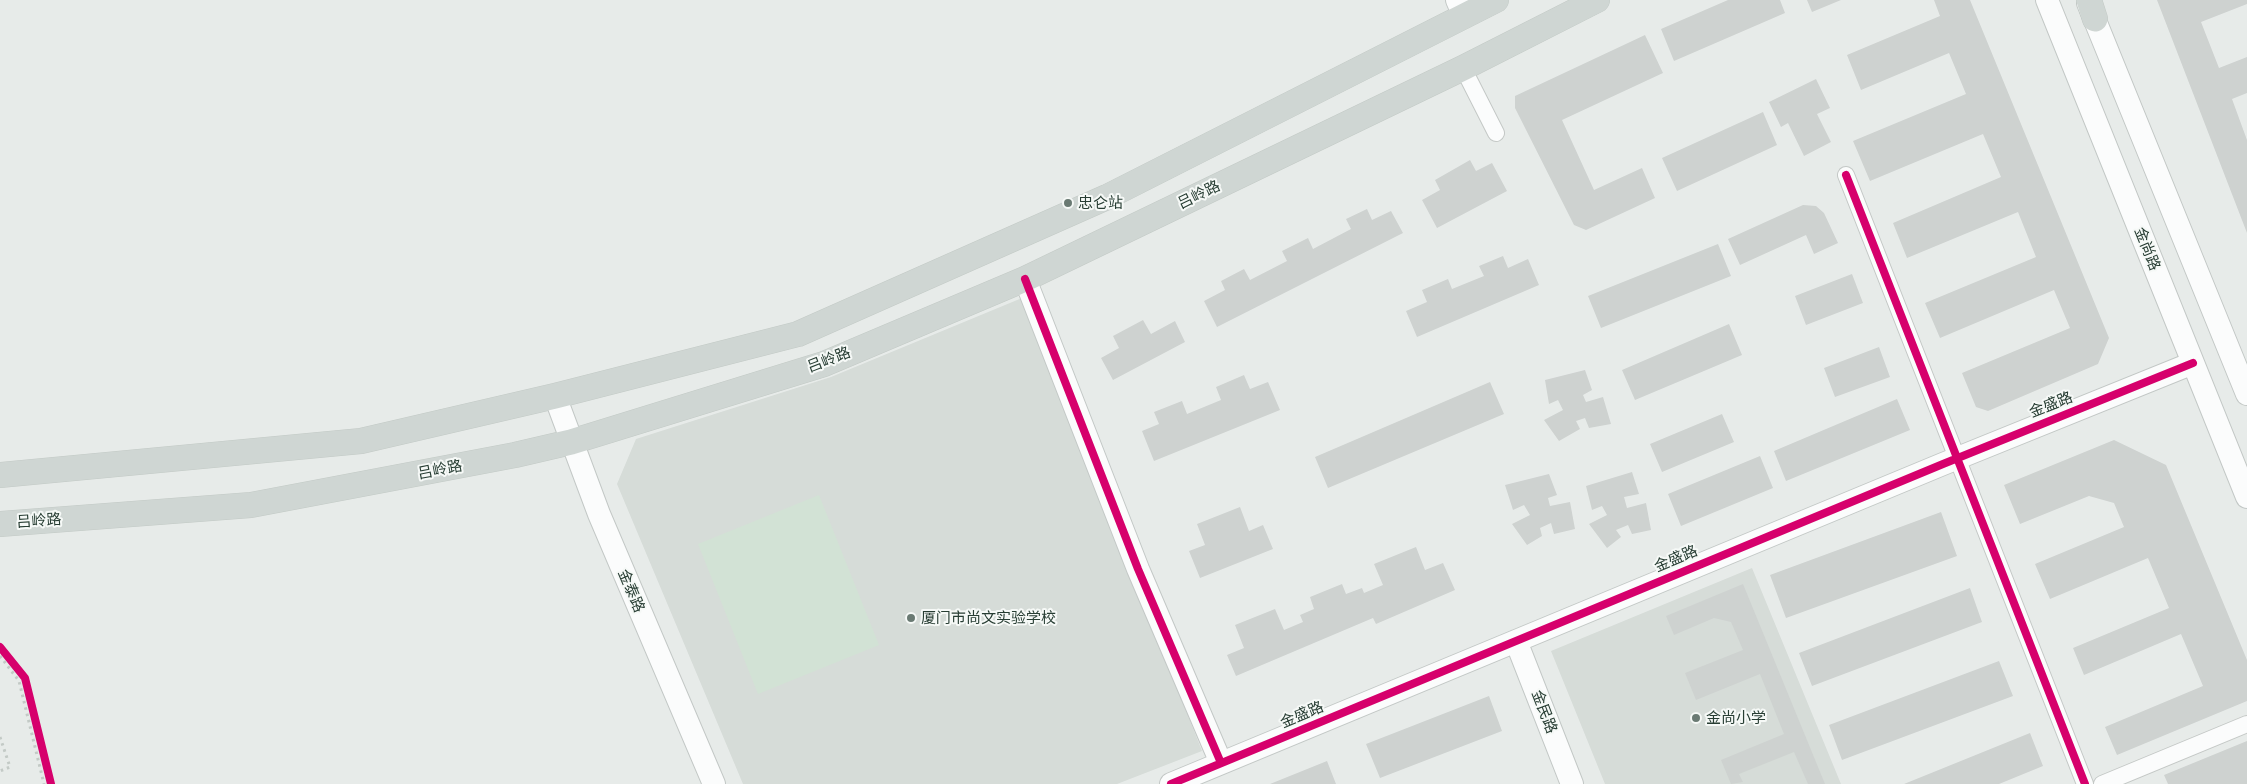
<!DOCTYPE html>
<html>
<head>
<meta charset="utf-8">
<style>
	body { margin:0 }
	canvas { display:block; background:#e7ebe9 }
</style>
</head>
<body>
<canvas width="2247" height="784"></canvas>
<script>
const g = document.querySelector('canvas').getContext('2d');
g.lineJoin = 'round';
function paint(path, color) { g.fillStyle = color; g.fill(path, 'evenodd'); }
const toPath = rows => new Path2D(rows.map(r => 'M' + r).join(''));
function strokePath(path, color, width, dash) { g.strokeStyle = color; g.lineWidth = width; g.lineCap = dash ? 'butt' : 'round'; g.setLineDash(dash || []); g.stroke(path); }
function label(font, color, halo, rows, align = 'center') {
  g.font = font + ' Inter,"Noto Sans SC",sans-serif'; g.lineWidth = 4; g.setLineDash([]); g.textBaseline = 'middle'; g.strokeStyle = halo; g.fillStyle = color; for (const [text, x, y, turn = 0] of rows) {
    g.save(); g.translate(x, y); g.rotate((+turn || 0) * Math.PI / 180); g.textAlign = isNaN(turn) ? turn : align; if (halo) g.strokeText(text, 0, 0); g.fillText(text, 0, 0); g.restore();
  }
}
const built = toPath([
	[1022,298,1202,751,1117,784,743,784,617,484,636,439,831,377],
	[1752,568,1841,784,1605,784,1551,651]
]);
const green = toPath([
	[819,495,879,645,758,694,698,544]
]);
const building = toPath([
	[1728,0,1780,0,1785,13,1674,61,1661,29],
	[1807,0,1841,0,1812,12],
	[1934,0,1970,0,2109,338,2098,364,1988,411,1976,407,1962,373,2070,328,2054,290,1940,338,1925,303,2036,257,2018,212,1907,258,1893,223,2001,177,1983,134,1870,181,1853,141,1966,94,1949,53,1861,90,1847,55,1940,16],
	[2157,0,2247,0,2247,4,2201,22,2219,68,2247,57,2247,93,2232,99,2247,140,2247,233],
	[1645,35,1663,73,1562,120,1594,190,1642,168,1655,198,1586,230,1574,225,1515,108,1515,96],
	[1816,79,1830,108,1817,114,1831,142,1804,156,1788,123,1781,127,1769,102],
	[1763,112,1777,145,1677,191,1662,158],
	[1470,160,1476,171,1492,163,1507,191,1437,228,1422,200,1440,190,1435,180],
	[1803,205,1816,206,1824,213,1838,243,1814,254,1806,235,1740,265,1728,239],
	[1367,209,1372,220,1391,211,1403,233,1217,327,1204,301,1225,290,1221,281,1244,269,1250,280,1287,261,1282,251,1308,238,1313,249,1351,229,1346,219],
	[1718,244,1731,276,1601,328,1588,296],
	[1503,256,1508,268,1528,259,1539,285,1417,337,1406,311,1427,302,1422,290,1448,279,1452,289,1484,276,1479,266],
	[1852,274,1863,303,1806,325,1795,296],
	[1143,320,1151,334,1175,321,1185,342,1113,380,1101,358,1119,348,1113,336],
	[1729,324,1742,355,1635,400,1622,370],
	[1879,347,1890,377,1835,397,1824,368],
	[1585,370,1592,390,1583,395,1586,402,1603,397,1611,424,1589,428,1585,418,1576,421,1580,429,1559,441,1544,420,1563,410,1558,400,1549,404,1545,380],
	[1244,375,1250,389,1268,382,1280,410,1154,461,1142,431,1159,424,1154,412,1182,401,1187,414,1221,400,1216,387],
	[1490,382,1504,414,1328,488,1315,457],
	[1897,399,1910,430,1786,481,1774,451],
	[1722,414,1734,442,1662,472,1650,444],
	[2114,440,2166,465,2247,660,2247,701,2117,755,2105,727,2203,686,2181,634,2084,675,2073,648,2169,608,2148,558,2050,599,2035,564,2124,527,2114,503,2089,496,2020,524,2004,485],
	[1760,456,1773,488,1681,526,1668,494],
	[1632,472,1639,494,1624,497,1627,508,1646,503,1651,530,1632,534,1628,525,1616,530,1621,537,1607,548,1589,524,1607,515,1602,506,1592,510,1586,486],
	[1549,474,1557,495,1548,498,1550,506,1570,502,1575,529,1554,534,1551,523,1540,528,1542,536,1527,545,1512,524,1530,515,1524,505,1513,510,1505,485],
	[1240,507,1249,531,1263,525,1273,549,1200,578,1189,551,1205,545,1197,524],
	[1941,512,1957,556,1786,618,1770,575],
	[1416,547,1425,570,1443,563,1455,590,1376,624,1373,618,1236,676,1227,655,1244,648,1235,625,1275,609,1284,630,1303,622,1300,615,1314,609,1310,597,1342,584,1346,594,1362,588,1364,593,1383,585,1374,564],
	[1743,584,1825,784,1808,784,1794,752,1739,774,1743,782,1731,784,1721,760,1784,734,1760,674,1696,700,1685,673,1743,650,1731,622,1714,618,1674,635,1666,616],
	[1970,588,1982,622,1812,686,1799,653],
	[1999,661,2013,696,1842,760,1829,725],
	[1489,696,1502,731,1380,778,1366,744],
	[2030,733,2043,766,1999,784,1904,784],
	[2247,741,2247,784,2168,784,2164,775],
	[1327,761,1336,784,1270,784]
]);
const path = toPath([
	[0,656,19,681,44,784],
	[0,737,10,767,0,771]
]);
const street = toPath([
	[1463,68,1496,133],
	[1846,175,2085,784],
	[2102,784,2247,724]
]);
const secondary = toPath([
	[1457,0,1464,16],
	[2047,0,2247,497],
	[2088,3,2247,394],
	[1025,279,1138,569,1221,763],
	[555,396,599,514,714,784],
	[1516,641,1572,784],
	[1171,784,1943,464,2193,363]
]);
const primary = toPath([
	[2089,0,2095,19],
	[0,475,361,441,555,396,798,334,1107,197,1496,0],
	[0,524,251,505,515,455,571,442,824,364,1025,279,1463,68,1597,0]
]);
const cycleway = toPath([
	[1846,175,2085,784],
	[1025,279,1138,569,1221,763],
	[0,647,25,678,51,784],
	[1171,784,1943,464,2193,363]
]);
const markers = [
	[1068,203,5,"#6a7a73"],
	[911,618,5,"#6a7a73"],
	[1696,718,5,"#6a7a73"]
];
const streetNames = [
	["吕岭路",1199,195,-26],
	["金尚路",2147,249,68],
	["吕岭路",829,360,-21],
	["金盛路",2051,405,-22],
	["吕岭路",440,470,-11],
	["吕岭路",39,521,-4],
	["金盛路",1676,559,-23],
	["金泰路",631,591,67],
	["金民路",1544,712,69],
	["金盛路",1302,715,-23]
];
const poiNames = [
	["忠仑站",1078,203],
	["厦门市尚文实验学校",921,618],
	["金尚小学",1706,718]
];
paint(built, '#d6dcd8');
paint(green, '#d2e2d5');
paint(building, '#ced2d0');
strokePath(street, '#c4c8c6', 18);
strokePath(secondary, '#c3c8c6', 24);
strokePath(primary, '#c3cac6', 26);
strokePath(path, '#c3cac6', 3, [2.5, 4]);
strokePath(street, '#fbfcfc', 16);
strokePath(secondary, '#fbfcfc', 22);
strokePath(primary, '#cfd6d3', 25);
strokePath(cycleway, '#d6006c', 8);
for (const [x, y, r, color] of markers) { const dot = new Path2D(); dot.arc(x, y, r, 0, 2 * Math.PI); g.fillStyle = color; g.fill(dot); strokePath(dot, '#f6f9f7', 2); }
label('15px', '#273d33', '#f6f9f7', streetNames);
label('15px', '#273d33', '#f6f9f7', poiNames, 'left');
</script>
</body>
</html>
